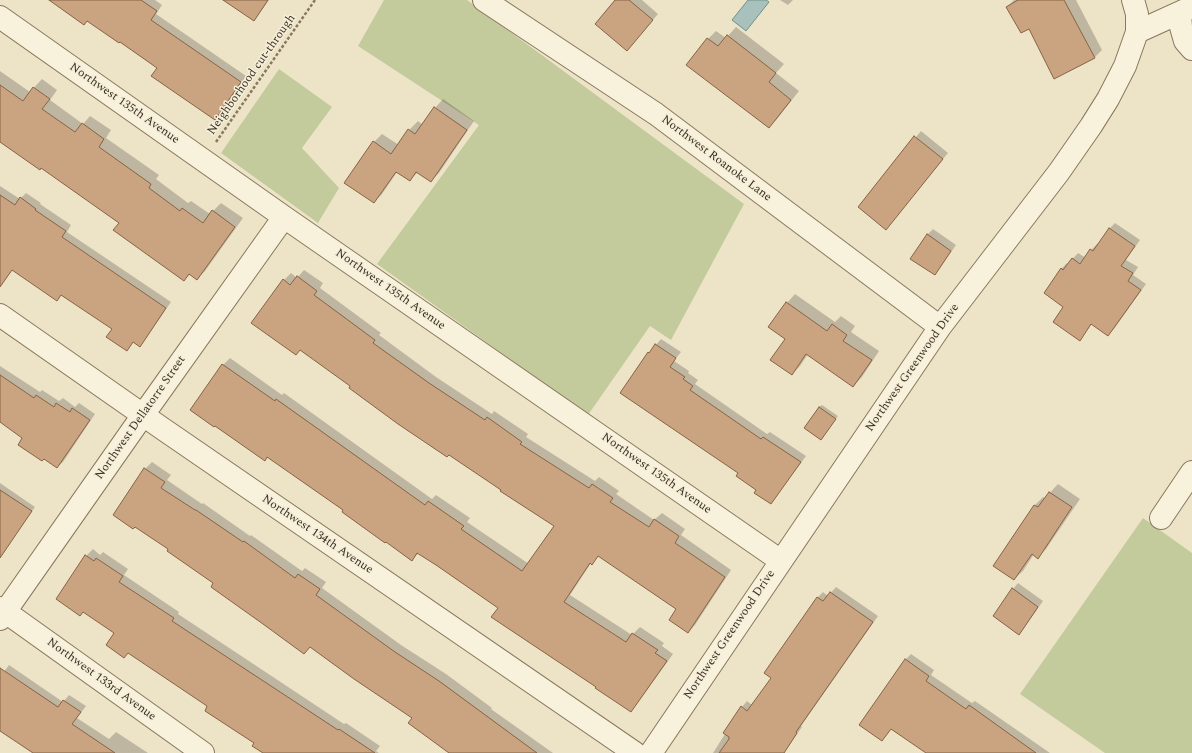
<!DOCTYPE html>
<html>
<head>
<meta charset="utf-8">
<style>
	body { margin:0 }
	canvas { display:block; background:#ede4c8 }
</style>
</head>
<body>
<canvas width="1192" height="753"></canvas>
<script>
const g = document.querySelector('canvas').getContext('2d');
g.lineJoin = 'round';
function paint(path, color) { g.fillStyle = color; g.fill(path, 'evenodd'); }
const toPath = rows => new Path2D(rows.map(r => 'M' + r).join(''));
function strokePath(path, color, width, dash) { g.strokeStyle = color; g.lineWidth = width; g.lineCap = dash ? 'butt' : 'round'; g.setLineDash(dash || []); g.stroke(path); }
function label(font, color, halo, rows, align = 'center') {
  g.font = font + ' Spectral,serif'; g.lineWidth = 3; g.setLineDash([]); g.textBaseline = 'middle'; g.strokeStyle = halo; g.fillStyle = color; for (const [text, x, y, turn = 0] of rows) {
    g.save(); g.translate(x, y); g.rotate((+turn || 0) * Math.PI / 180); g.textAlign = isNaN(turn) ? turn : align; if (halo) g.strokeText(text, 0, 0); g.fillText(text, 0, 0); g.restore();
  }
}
const green = toPath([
	[384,0,467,0,744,204,671,340,650,326,588,415,377,264,479,125,358,46],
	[279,69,332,107,302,148,339,188,318,223,221,153],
	[1143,518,1192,553,1192,753,1105,753,1020,694]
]);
const water = toPath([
	[748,0,766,0,769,2,746,31,732,20,748,0]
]);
const shadow = toPath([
	[51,0,155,0,162,5,156,14,246,76,221,113,215,119,158,68,87,20],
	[229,0,269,0,259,14,254,20],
	[617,0,642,0,658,14,627,50],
	[780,0,793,0,788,5],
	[1014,0,1076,0,1102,50,1095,57,1029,27,1007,7],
	[736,27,784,64,776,73,799,91,777,119,769,127,708,39,716,31,726,38],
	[0,71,30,92,42,79,57,90,50,100,83,124,90,116,111,130,106,138,159,175,156,179,188,203,191,201,210,214,221,203,243,218,205,271,197,279,190,274,184,280,120,223,41,167,0,141],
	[443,99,474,121,439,173,431,181,418,172,410,180,397,172,382,194,374,202,374,142,382,134,399,145,409,130,418,121,423,125,435,108],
	[921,131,948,153,886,229,859,207],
	[0,186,20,199,26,193,41,203,40,204,71,225,67,232,171,302,145,340,140,346,134,342,126,350,113,329,62,294,57,300,12,269,0,264],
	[1115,223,1140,240,1126,260,1138,267,1133,275,1146,284,1114,329,1108,335,1092,324,1080,339,1064,306,1061,269,1067,263,1068,264,1078,253,1086,258,1091,250,1097,244,1098,246,1109,229],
	[933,229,956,245,940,268,935,274,927,235],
	[304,270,323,283,320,288,381,333,379,335,436,377,492,414,494,411,528,434,526,437,595,481,599,477,619,491,616,494,654,520,662,513,685,529,681,535,731,570,695,625,688,632,678,608,599,556,591,563,570,595,632,635,640,627,664,643,662,646,673,654,637,704,630,711,499,608,419,553,412,559,345,510,268,456,191,410,223,365,230,358,282,395,284,393,432,499,436,495,470,518,467,522,529,564,556,525,502,490,352,386,284,280,291,273,297,278],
	[795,294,835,322,841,316,855,326,851,332,879,351,862,377,853,386,808,354,800,366,792,374,786,338,787,303],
	[661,339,681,352,674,361,689,371,688,373,698,380,695,384,767,434,770,432,806,456,776,497,771,503,740,473,649,353],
	[0,366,40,392,42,390,59,401,63,398,75,407,79,403,95,414,63,462,57,467,24,438,0,420],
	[822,405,838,416,821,439,819,407],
	[152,462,171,475,167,480,202,504,203,503,250,536,251,535,302,571,305,568,326,582,322,588,401,645,446,674,492,708,491,709,553,753,451,753,414,717,311,646,304,653,170,549,145,469],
	[0,483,35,507,0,557],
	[1058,484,1080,499,1046,549,1038,557,1034,554,1023,571,1014,579,1035,505,1043,497,1045,498],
	[93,549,100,555,103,552,128,569,124,575,179,612,178,614,344,724,346,723,380,746,376,751,379,753,264,753,255,743,115,632,86,556],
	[1018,583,1043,601,1024,628,1019,633,1013,589],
	[836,587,878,616,801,726,802,727,784,753,713,753,742,707,747,701,752,705,772,678,765,673,818,597,823,592,828,596],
	[911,654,934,670,931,675,972,703,975,701,1050,753,928,753,892,728,882,740,905,660],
	[9,665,63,702,69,695,86,706,77,718,109,739,116,732,148,753,35,753,0,729,0,677]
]);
const building = toPath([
	[49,0,141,0,157,11,151,20,241,82,215,120,151,76,157,68,120,42,119,43,87,21,84,25,49,0],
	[223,0,268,0,254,21,223,0],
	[615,0,629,0,653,20,627,51,595,24,615,0],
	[1018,0,1064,0,1095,58,1054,79,1029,29,1021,33,1006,7,1018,0],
	[727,35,776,73,769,82,791,100,769,128,686,65,707,38,718,46,727,35],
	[0,85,23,101,33,87,50,99,42,109,75,132,82,123,104,139,99,147,151,184,149,188,180,211,182,208,203,223,212,210,235,227,197,280,189,274,184,281,113,230,119,223,41,168,40,170,0,142,0,85],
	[434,107,467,130,431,182,416,172,410,181,396,172,374,203,344,183,373,141,391,154,408,129,415,134,434,107],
	[914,136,943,159,886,230,858,207,914,136],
	[0,195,15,205,20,197,36,209,35,210,66,231,62,237,166,308,140,347,133,342,127,351,106,337,112,329,61,295,57,301,12,270,0,287,0,195],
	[1109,228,1135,246,1121,266,1133,273,1128,281,1141,290,1108,336,1091,324,1080,341,1053,322,1063,307,1044,293,1061,268,1063,270,1072,258,1080,264,1090,249,1093,251,1109,228],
	[927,234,951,251,935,275,910,259,927,234],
	[297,276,317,291,314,295,375,340,373,343,429,383,485,420,487,417,522,442,520,444,589,488,592,484,613,498,610,502,649,527,654,519,679,536,675,543,725,577,688,633,669,620,676,609,598,556,592,565,590,563,564,602,626,642,632,633,658,650,655,653,667,661,631,712,595,688,596,687,491,617,498,608,436,565,417,553,412,561,386,542,385,543,342,512,343,510,267,457,265,461,215,426,214,427,190,410,222,364,275,401,276,399,425,505,428,501,464,526,461,529,522,571,554,526,500,491,501,490,449,455,447,457,398,424,349,388,350,386,300,350,296,355,251,323,283,279,290,285,297,276],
	[786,302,827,331,832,324,847,335,843,341,872,360,853,387,806,354,792,375,770,360,785,339,768,327,786,302],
	[655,344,676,358,670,367,685,377,683,379,693,386,690,390,761,439,763,437,801,462,771,504,754,493,756,490,736,476,738,473,620,393,648,352,649,353,655,344],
	[0,375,34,398,36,395,54,407,56,403,70,412,72,408,90,420,57,468,44,459,42,461,18,445,22,438,0,422,0,375],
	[819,407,836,419,821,440,804,428,819,407],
	[144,468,165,482,161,488,195,510,196,510,243,542,244,541,295,578,298,574,320,589,316,595,395,652,439,681,537,753,449,753,408,723,412,718,354,679,310,647,304,654,263,624,211,587,213,583,167,551,168,549,135,527,133,529,113,515,144,468],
	[0,490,32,511,0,558,0,490],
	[1049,492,1072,507,1038,559,1032,554,1014,580,993,566,1034,505,1038,507,1049,492],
	[85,555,94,561,96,558,123,576,119,582,174,618,172,621,338,730,339,729,375,753,263,753,252,746,254,743,205,711,207,706,128,653,124,658,106,645,114,633,83,612,80,616,56,599,85,555],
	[1012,588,1038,607,1019,635,993,616,1012,588],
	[830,592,873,622,796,732,797,733,784,753,719,753,729,739,729,737,723,733,741,706,747,711,771,678,764,673,817,597,823,601,830,592],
	[905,659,929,676,926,681,966,709,969,705,1036,753,926,753,891,729,882,741,859,725,905,659],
	[0,668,58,707,63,700,81,712,72,724,115,753,33,753,0,731,0,668]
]);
const path = toPath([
	[216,142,315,0]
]);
const minor = toPath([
	[484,0,656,114,940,327],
	[1180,13,1181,27,1185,41,1192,49],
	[0,17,284,217,781,561],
	[1137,32,1192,7],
	[0,315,163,429,635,753],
	[1161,518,1192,472],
	[0,608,203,753],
	[0,619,143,415,284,217],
	[651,753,940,327,1059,172,1091,126,1108,99,1125,66,1137,32,1137,14,1133,0]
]);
const streetNames = [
	["Neighborhood cut-through",252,75,-55],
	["Northwest 135th Avenue",124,104,35],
	["Northwest Roanoke Lane",716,159,37],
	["Northwest 135th Avenue",390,290,35],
	["Northwest Greenwood Drive",913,368,-55],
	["Northwest Dellatorre Street",141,418,-55],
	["Northwest 135th Avenue",656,474,35],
	["Northwest 134th Avenue",317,535,34],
	["Northwest Greenwood Drive",730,635,-56],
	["Northwest 133rd Avenue",101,680,36]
];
paint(green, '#c3cb9c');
paint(water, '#a9c1bc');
strokePath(water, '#70908a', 1);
paint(shadow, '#0003');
paint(building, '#caa380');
strokePath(building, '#876344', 1);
strokePath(minor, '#89775e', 24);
strokePath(path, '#89775e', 2.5, [3, 2]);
strokePath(minor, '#f8f1dc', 22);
label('12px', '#3a2e21', '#f5eed8', streetNames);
</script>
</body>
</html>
